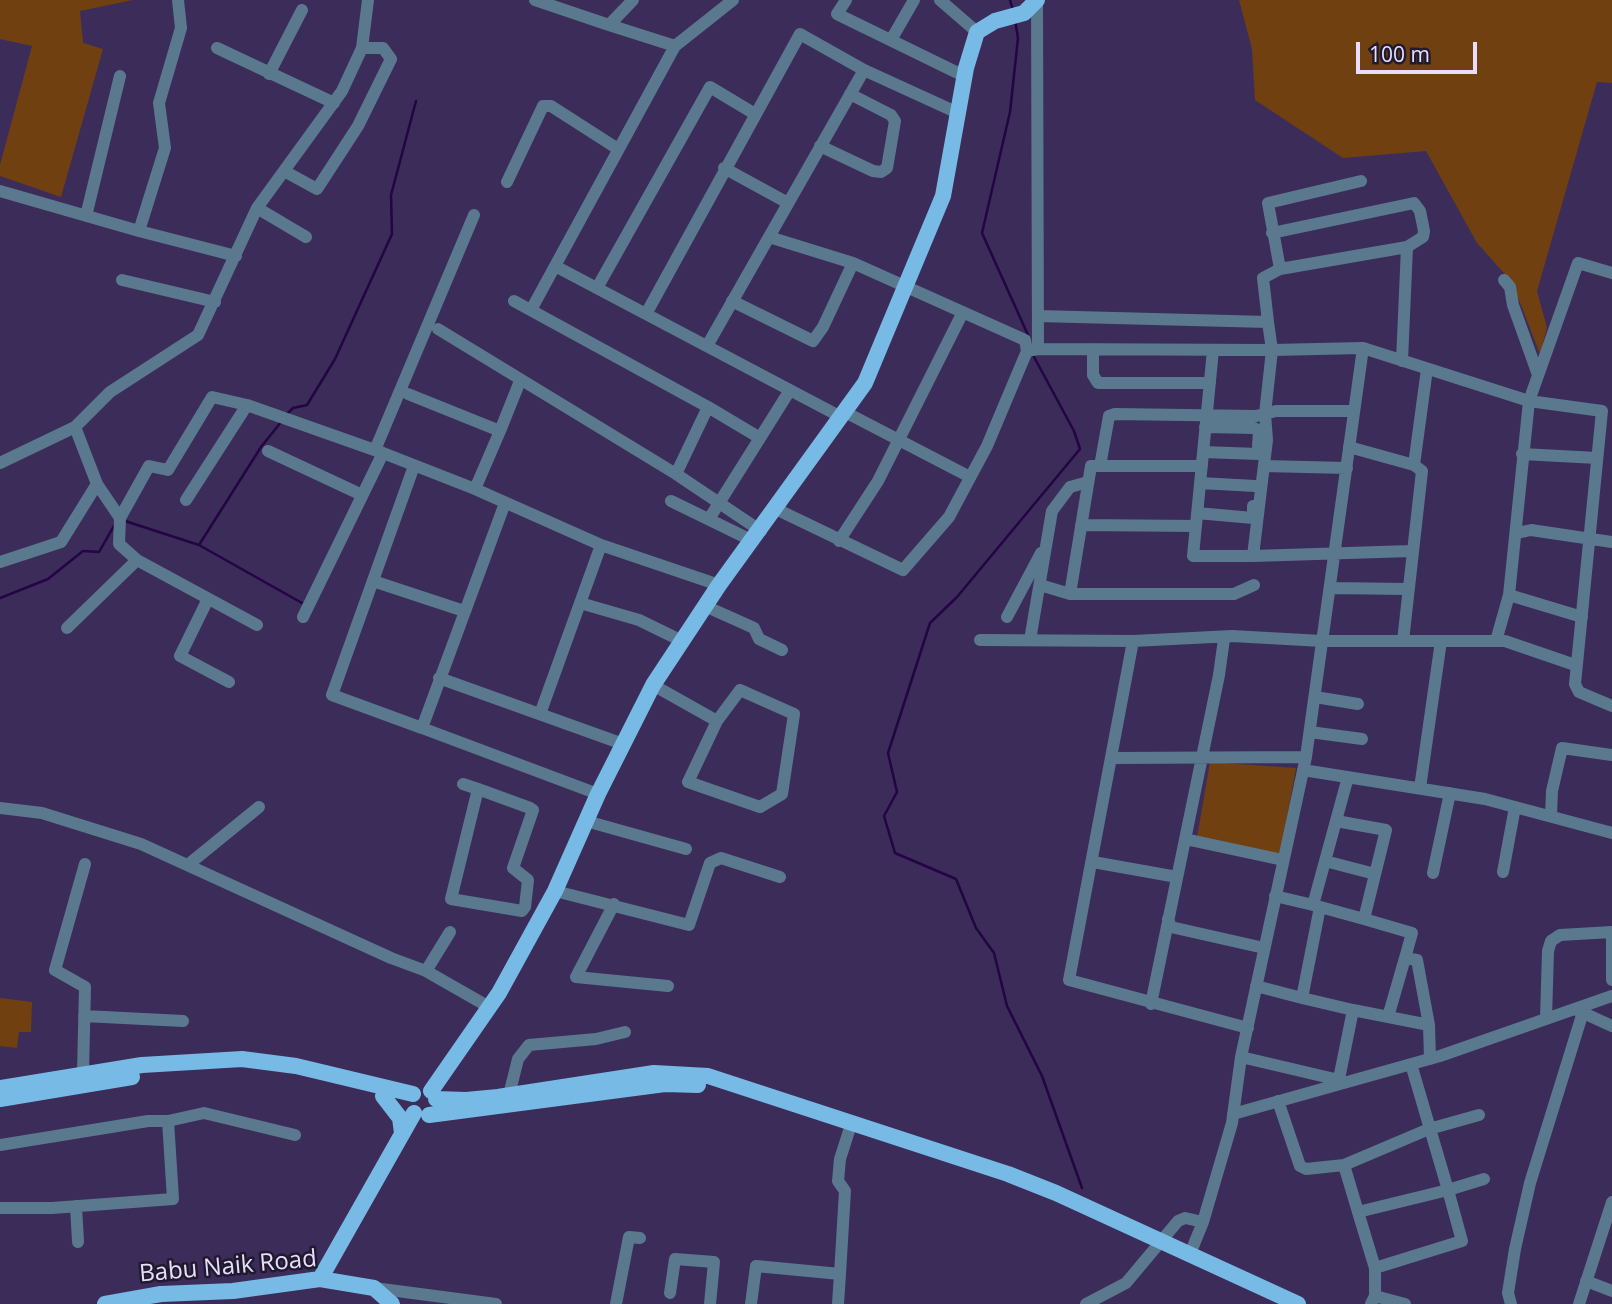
<!DOCTYPE html>
<html>
<head>
<meta charset="utf-8">
<style>
	body { margin:0 }
	#map { position:relative; width:1612px; height:1304px; overflow:hidden; background:#3c2c59; font-family:"Open Sans",sans-serif }
	canvas { display:block }
	.scale { position:absolute; left:1356px; top:42px; width:121px; height:32px; box-sizing:border-box; border:4px solid #e6defa; border-top:0; padding-left:9px; font-size:21px; line-height:24px; white-space:nowrap; color:#e6defa; -webkit-text-stroke:5px #211a2e; paint-order:stroke }
</style>
</head>
<body>
<div id="map">
<canvas width="1612" height="1304"></canvas>
<div class="scale">100 m</div>
</div>
<script>
const g = document.querySelector('canvas').getContext('2d');
g.lineJoin = 'round';
function paint(path, color) { g.fillStyle = color; g.fill(path, 'evenodd'); }
const toPath = rows => new Path2D(rows.map(r => 'M' + r).join(''));
function strokePath(path, color, width, dash) { g.strokeStyle = color; g.lineWidth = width; g.lineCap = dash ? 'butt' : 'round'; g.setLineDash(dash || []); g.stroke(path); }
function label(font, color, halo, rows, align = 'center') {
  g.font = font + ' "Open Sans",sans-serif'; g.lineWidth = 5; g.setLineDash([]); g.textBaseline = 'middle'; g.strokeStyle = halo; g.fillStyle = color; for (const [text, x, y, turn = 0] of rows) {
    g.save(); g.translate(x, y); g.rotate((+turn || 0) * Math.PI / 180); g.textAlign = isNaN(turn) ? turn : align; if (halo) g.strokeText(text, 0, 0); g.fillText(text, 0, 0); g.restore();
  }
}
const green = toPath([
	[0,0,133,0,80,11,83,43,103,49,61,197,0,176,0,165,32,46,0,39],
	[1239,0,1612,0,1612,83,1597,82,1537,291,1547,328,1540,354,1512,282,1477,243,1426,151,1343,158,1255,100,1252,49],
	[1210,762,1296,768,1280,855,1197,838],
	[0,998,32,1002,31,1032,19,1032,17,1048,0,1046]
]);
const stream = toPath([
	[1010,0,1013,10],
	[1015,20,1018,38,1010,112,982,233,1028,335],
	[1033,355,1074,431,1080,449,957,597,930,623,888,753,897,792,884,816,895,853,956,879,976,928,994,953,1007,1006,1042,1076,1082,1188],
	[287,414,293,408,307,405,335,359,392,234,391,195,416,101],
	[125,521,199,545,302,603],
	[199,545,261,447,281,422],
	[0,598,48,579,83,551,99,552,115,524]
]);
const minor = toPath([
	[535,0,609,25,633,0],
	[846,0,837,14,964,76],
	[940,0,977,32],
	[609,25,675,46],
	[891,40,914,0],
	[217,48,334,103],
	[269,74,302,10],
	[820,146,873,171,881,172,887,168,895,121,891,115,850,94],
	[724,168,788,203],
	[284,171,317,189,358,126,391,59,383,48,362,48],
	[507,182,543,106,551,106,618,149],
	[0,191,139,231,165,148,159,103,181,28,178,0],
	[257,208,306,237],
	[86,216,120,76],
	[139,231,236,256],
	[769,237,853,263,1025,340,1027,351,1038,349,1037,0],
	[555,266,841,417],
	[1280,269,1268,203,1361,181],
	[122,280,215,302],
	[1504,280,1510,287,1513,305,1538,375],
	[597,288,710,87,755,114],
	[514,301,708,407,676,474],
	[732,301,813,341,823,327,853,263],
	[531,310,675,46,733,0],
	[646,314,800,34,864,70],
	[1038,316,1268,322,1272,350,1038,349],
	[1268,322,1263,278,1280,269,1407,247,1423,237,1424,231,1420,211,1414,203,1272,233],
	[438,329,676,474,761,531],
	[707,346,864,70,958,113],
	[1093,349,1093,375,1098,383,1210,383],
	[1213,350,1193,556,1253,556,1267,440,1265,414,1272,350,1363,348,1529,401,1602,411,1575,684,1579,692,1612,706],
	[1402,361,1407,247],
	[408,394,500,431,520,381],
	[708,407,760,438,709,519],
	[845,412,970,477],
	[1205,427,1254,428,1259,431,1258,446],
	[760,438,790,390],
	[1349,447,1414,465,1427,369],
	[375,450,474,215],
	[268,451,362,495],
	[1203,452,1258,454],
	[1522,454,1597,458],
	[0,463,75,427,110,392,198,335,257,208,342,91,362,48,368,0],
	[414,466,332,695,422,728],
	[1100,466,1109,416,1115,414,1256,416,1276,411,1354,411],
	[1264,466,1347,468],
	[1200,483,1255,486],
	[475,489,601,545,540,714],
	[186,500,247,405],
	[671,501,753,541],
	[505,503,422,728,598,794],
	[776,509,903,570,949,517,987,446,1027,351],
	[1197,513,1253,518,1253,506],
	[120,518,149,466,168,470,212,397,247,405,383,453],
	[1081,525,1196,526],
	[1517,533,1531,530,1612,542],
	[839,541,878,481,963,312],
	[601,545,719,585],
	[1253,556,1411,551],
	[137,560,257,625],
	[0,562,61,542,97,484],
	[373,581,464,611],
	[1040,585,1070,594,1234,594,1254,585],
	[1330,588,1407,589],
	[1070,594,1091,466,1202,466],
	[1509,595,1582,617],
	[208,599,180,656,229,682],
	[580,603,639,620,682,641],
	[705,606,754,628,759,639,782,650],
	[303,617,383,453,475,489,500,431],
	[1007,617,1041,553],
	[67,628,137,560,119,544,120,518,97,484,75,427],
	[980,640,1133,641,1069,980,1248,1028],
	[1030,640,1052,511,1070,487,1088,482],
	[1133,641,1232,636,1322,641,1505,641,1575,665],
	[1403,641,1422,471,1414,465],
	[1496,641,1509,595,1529,401,1578,263,1612,273],
	[439,678,623,744],
	[653,685,717,721],
	[740,690,794,714,782,794,760,807,688,782,717,721,740,690],
	[1315,697,1358,704],
	[1310,732,1362,739],
	[1113,758,1306,757],
	[1303,770,1485,799,1612,833],
	[463,784,478,789,530,808,533,810,513,868,528,880,525,907,522,911,451,899,478,789],
	[1420,788,1441,641],
	[0,808,42,813,141,844,391,958,426,971,489,1007],
	[1551,816,1552,791,1562,748,1612,755],
	[586,821,686,849],
	[1185,839,1283,860],
	[1325,861,1375,874],
	[1093,862,1177,877],
	[189,864,259,807],
	[1503,872,1515,807],
	[1433,873,1450,793],
	[555,891,689,925,710,863,721,858,780,877],
	[1275,896,1313,905,1348,777],
	[614,904,576,977,668,986],
	[1313,905,1364,919,1386,830,1336,821],
	[1168,919,1171,927,1264,948],
	[1364,919,1412,933,1405,958],
	[1612,932,1612,980],
	[426,971,450,932],
	[1256,986,1302,998,1320,907],
	[1302,998,1353,1010,1338,1084],
	[1151,1004,1219,675,1224,639],
	[1353,1010,1429,1025,1430,1059],
	[1577,1010,1612,1026],
	[84,1016,183,1021],
	[1388,1017,1405,958,1417,960,1429,1025],
	[1546,1019,1548,951,1551,941,1560,935,1612,932],
	[1241,1057,1339,1080],
	[1411,1064,1448,1190,1484,1179],
	[83,1073,85,987,55,970,85,864],
	[509,1095,518,1059,529,1045,596,1039,625,1032],
	[1278,1101,1300,1166,1306,1169,1344,1165,1358,1212,1375,1268,1462,1241,1448,1190,1358,1212],
	[1233,1114,1440,1056,1612,996],
	[168,1121,204,1113,295,1135],
	[0,1145,148,1121,168,1121,173,1199,52,1208,0,1208],
	[1344,1165,1429,1129,1479,1115],
	[76,1206,78,1242],
	[1190,1254,1203,1222,1232,1123,1241,1057,1306,757,1363,348],
	[1375,1268,1375,1296],
	[840,1274,845,1191,838,1181,840,1159,849,1131],
	[1586,1281,1612,1291],
	[374,1288,496,1304],
	[670,1293,675,1259,714,1262,710,1304],
	[616,1304,629,1237,640,1238],
	[751,1304,756,1266,840,1274,838,1304],
	[1086,1304,1126,1283,1178,1221,1185,1218,1203,1222],
	[1371,1304,1375,1296,1405,1304],
	[1511,1304,1508,1293,1515,1249,1530,1183,1583,1012],
	[1579,1304,1612,1202]
]);
const major = toPath([
	[0,1088,142,1065,242,1059,296,1066,413,1094],
	[431,1091,499,993,555,891,598,794,653,685,719,585,865,383,943,196,966,68,977,32,995,21,1024,13,1037,0],
	[383,1096,400,1118,402,1133],
	[0,1099,132,1077],
	[436,1099,466,1100,498,1097,654,1073,708,1076,1008,1174,1056,1193,1298,1304],
	[429,1115,665,1084,698,1085],
	[320,1279,414,1113],
	[105,1304,161,1294,233,1291,320,1279,374,1288,392,1304]
]);
const streetNames = [
	["Babu Naik Road",228,1267,-5]
];
paint(green, '#714011');
strokePath(stream, '#240445', 2.5);
strokePath(minor, '#5a798f', 12);
strokePath(major, '#77bae6', 16);
label('24px', '#e6defa', '#211a2e', streetNames);
</script>
</body>
</html>
